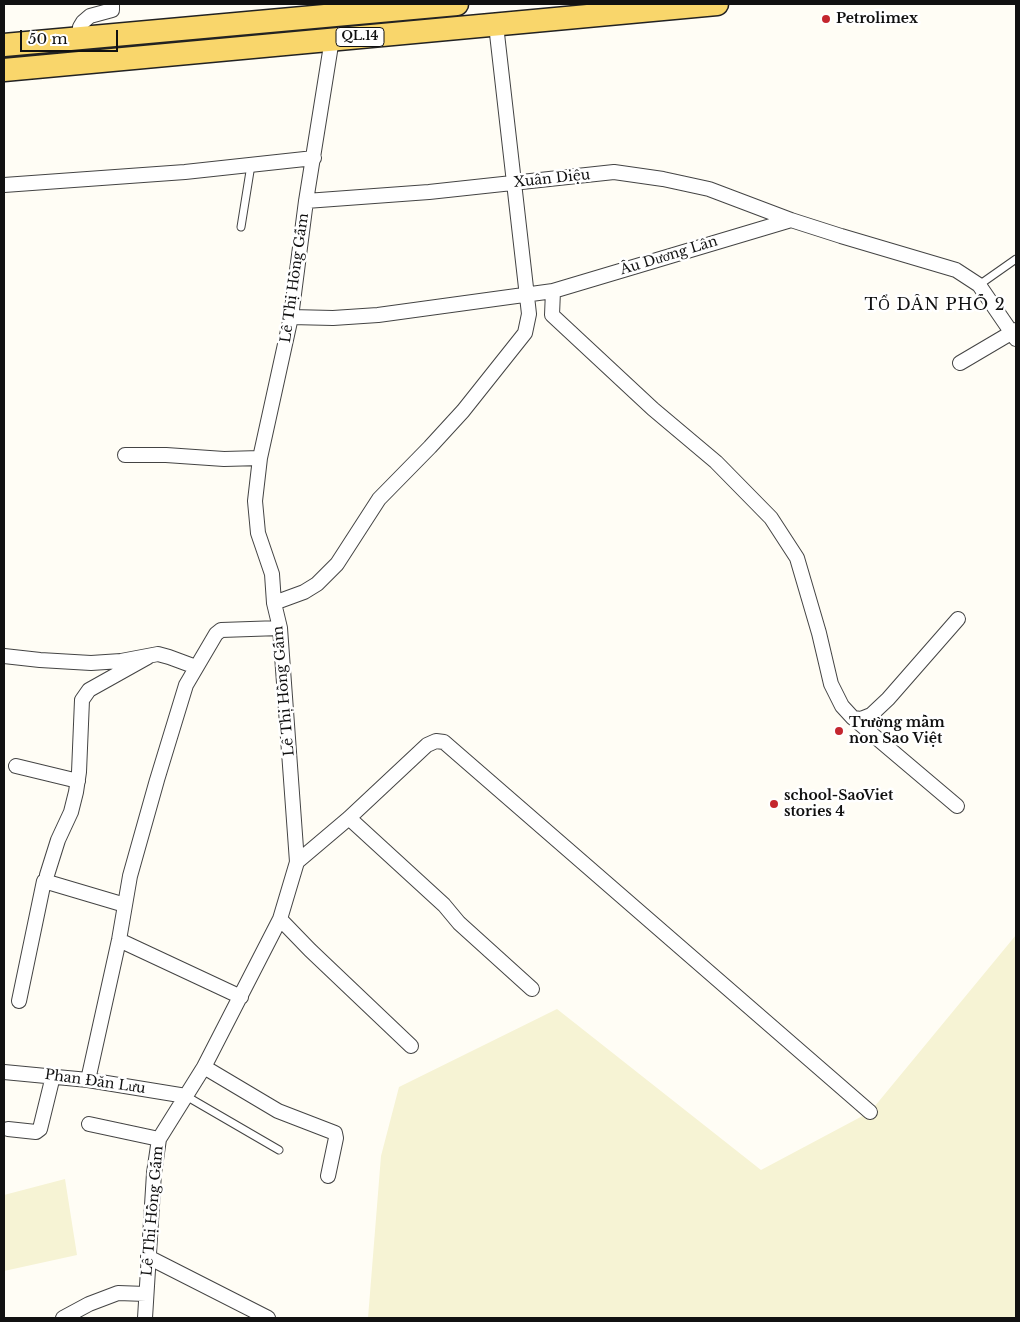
<!DOCTYPE html>
<html>
<head>
<meta charset="utf-8">
<style>
	body { margin:0 }
	#map { position:relative; width:1020px; height:1322px; overflow:hidden; background:#fffdf5; font-family:"Libre Baskerville",serif }
	canvas { display:block }
	.frame { position:absolute; inset:0; border:5px solid #111; pointer-events:none }
	.scale { position:absolute; left:20px; top:30px; width:98px; height:22px; box-sizing:border-box; border:2px solid #111; border-top:0; padding-left:6px; font-size:15px; line-height:18px; white-space:nowrap; color:#111; -webkit-text-stroke:4px #fff; paint-order:stroke }
</style>
</head>
<body>
<div id="map">
<canvas width="1020" height="1322"></canvas>
<div class="frame"></div>
<div class="scale">50 m</div>
</div>
<script>
const g = document.querySelector('canvas').getContext('2d');
g.lineJoin = 'round';
function paint(path, color) { g.fillStyle = color; g.fill(path, 'evenodd'); }
const toPath = rows => new Path2D(rows.map(r => 'M' + r).join(''));
function strokePath(path, color, width, dash) { g.strokeStyle = color; g.lineWidth = width; g.lineCap = dash ? 'butt' : 'round'; g.setLineDash(dash || []); g.stroke(path); }
function label(font, color, halo, rows, align = 'center') {
  g.font = font + ' "Libre Baskerville",serif'; g.lineWidth = 5; g.setLineDash([]); g.textBaseline = 'middle'; g.strokeStyle = halo; g.fillStyle = color; for (const [text, x, y, turn = 0] of rows) {
    g.save(); g.translate(x, y); g.rotate((+turn || 0) * Math.PI / 180); g.textAlign = isNaN(turn) ? turn : align; if (halo) g.strokeText(text, 0, 0); g.fillText(text, 0, 0); g.restore();
  }
}
const farmland = toPath([
	[1016,935,1016,1318,368,1318,381,1156,399,1087,557,1009,761,1170,870,1112],
	[65,1179,77,1255,4,1271,4,1195]
]);
const service = toPath([
	[241,227,251,165],
	[979,285,1016,259],
	[186,1096,279,1150]
]);
const minor = toPath([
	[84,38,80,27,83,22,90,16,112,10,112,4],
	[4,185,185,172,314,158],
	[306,201,429,192,614,172,663,179,709,189,791,220],
	[553,291,552,315,653,409,716,462,771,518,797,558,819,633,831,684,842,706,853,718,861,719,871,715,888,699,958,619],
	[291,317,333,318,378,315,553,291,791,220,841,236,956,270,979,285,1016,339],
	[960,363,1016,330],
	[125,455,166,455,224,459,260,458],
	[274,603,304,592,317,584,337,564,379,499,430,447,463,411,525,333,529,314,496,25],
	[4,656,40,660,91,663,121,661,158,654,169,657,196,667],
	[853,718,957,806],
	[16,766,78,781],
	[349,818,444,905,459,923,532,989],
	[297,862,349,818,427,745,436,741,444,742,870,1112],
	[47,875,58,840,71,812,76,792,79,772,82,700,89,690,148,657],
	[280,919,310,950,411,1046],
	[119,940,241,997],
	[19,1001,44,881,125,905],
	[204,1067,278,1111,335,1133,336,1138,328,1176],
	[4,1072,88,1080,186,1096],
	[88,1080,119,940,130,876,157,780,186,685,216,634,221,630,280,628],
	[89,1124,159,1139],
	[8,1129,36,1132,40,1129,53,1076],
	[148,1257,268,1318],
	[63,1318,89,1304,118,1293,146,1294],
	[145,1318,154,1173,159,1139,204,1067,280,919,297,862,280,628,274,603,272,574,258,533,255,501,260,458,291,317,306,201,332,39]
]);
const primary = toPath([
	[4,45,457,4],
	[4,70,717,4]
]);
const markers = [
	[826,19,5,"#c4262e"],
	[839,731,5,"#c4262e"],
	[774,804,5,"#c4262e"]
];
const shields = [
	[360,37,48]
];
const shieldNames = [
	["QL.14",360,37]
];
const poiNames = [
	["Petrolimex",836,19],
	["Trường mầm",849,723],
	["non Sao Việt",849,739],
	["school-SaoViet",784,796],
	["stories 4",784,812]
];
const streetNames = [
	["Xuân Diệu",552,179,-6],
	["Âu Dương Lân",669,256,-17],
	["Lê Thị Hồng Gấm",295,278,-82],
	["Lê Thị Hồng Gấm",284,691,-95],
	["Phan Đăn Lưu",95,1082,8],
	["Lê Thị Hồng Gấm",153,1211,-85]
];
const quarterNames = [
	["TỔ DÂN PHỐ 2",935,305]
];
paint(farmland, '#f6f3d4');
strokePath(service, '#444', 9);
strokePath(minor, '#444', 16);
strokePath(primary, '#222', 25);
strokePath(service, '#fff', 7);
strokePath(minor, '#fff', 14);
strokePath(primary, '#f9d66b', 22);
for (const [x, y, r, color] of markers) { const dot = new Path2D(); dot.arc(x, y, r, 0, 2 * Math.PI); g.fillStyle = color; g.fill(dot); strokePath(dot, '#fff', 2); }
for (const [x, y, w] of shields) { const box = new Path2D(); box.roundRect(x - w / 2, y - 9.5, w, 19, 4); g.fillStyle = '#fff'; g.fill(box); strokePath(box, '#111', 1); }
label('bold 12px', '#111', null, shieldNames);
label('bold 14px', '#111', '#fff', poiNames, 'left');
label('14px', '#111', '#fff', streetNames);
g.letterSpacing = '1px';
label('16px', '#111', '#fff', quarterNames);
g.letterSpacing = '0px';
</script>
</body>
</html>
